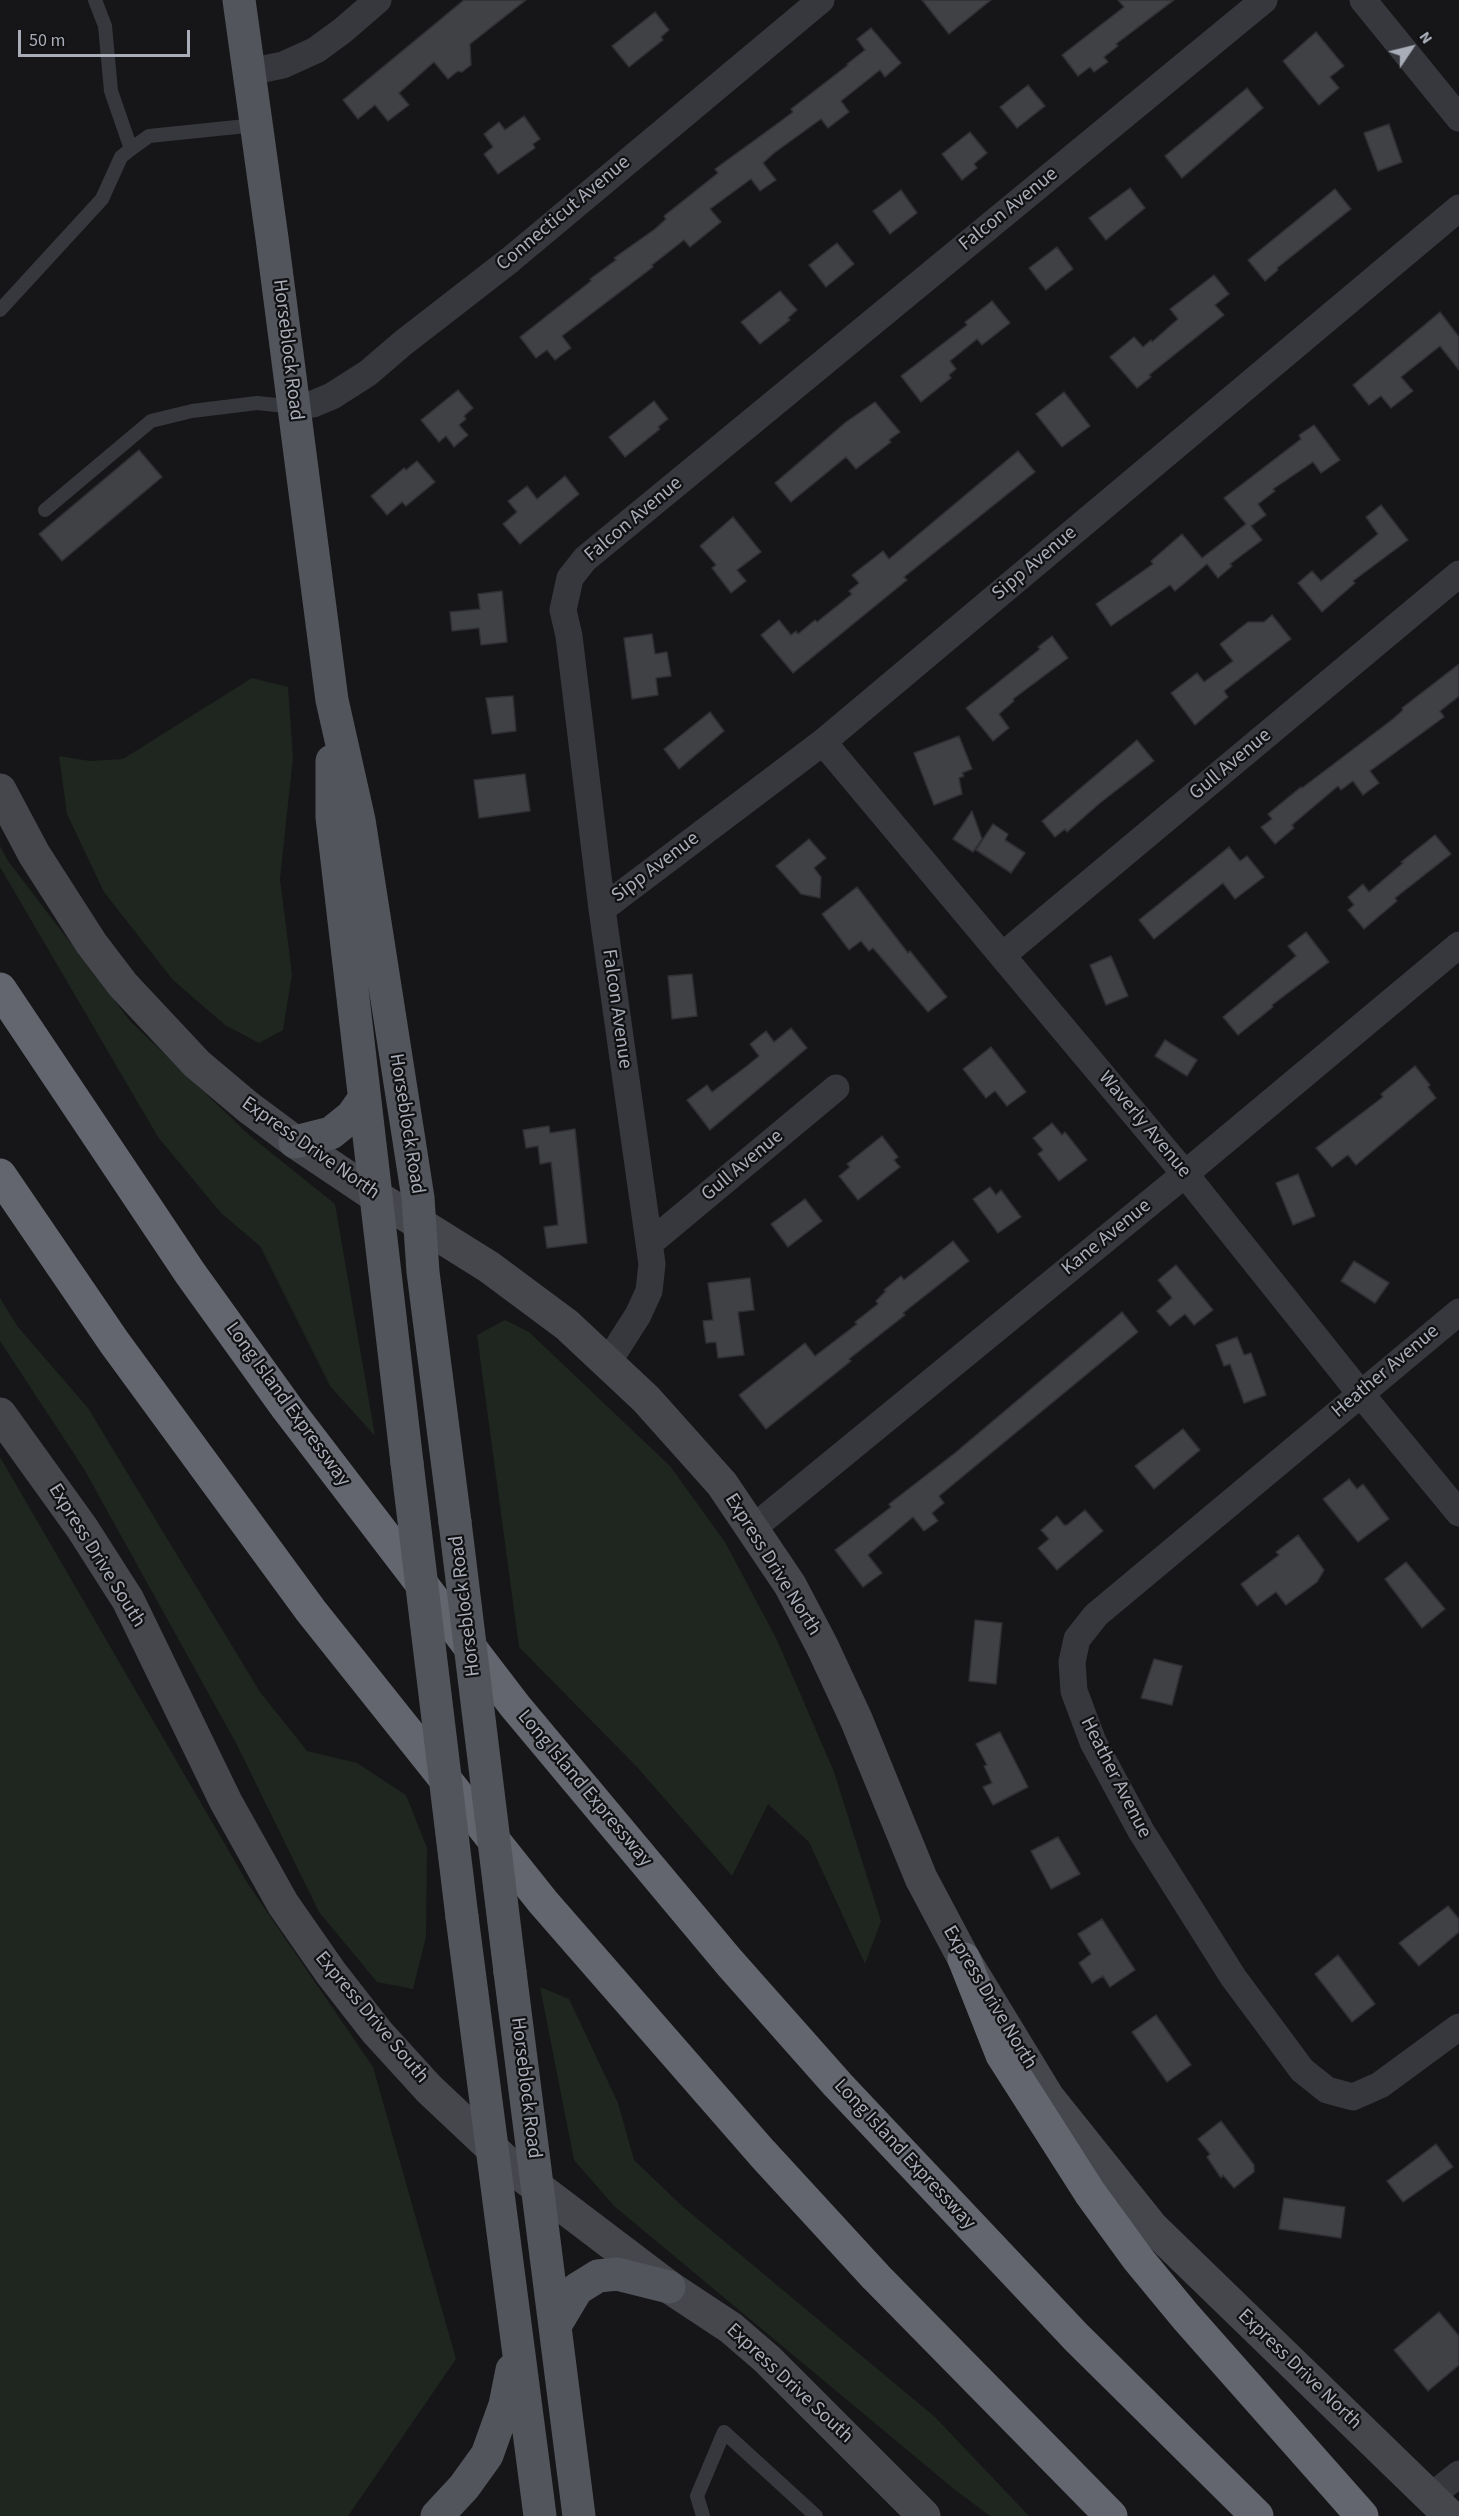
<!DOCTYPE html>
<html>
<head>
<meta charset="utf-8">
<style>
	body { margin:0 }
	#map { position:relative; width:1459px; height:2516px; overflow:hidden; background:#161618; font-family:"Source Sans 3",sans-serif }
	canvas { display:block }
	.north { position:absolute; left:1381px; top:18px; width:60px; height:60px; -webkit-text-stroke:4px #111113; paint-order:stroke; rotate:55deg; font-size:16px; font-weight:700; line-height:24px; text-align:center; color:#a8adb8 }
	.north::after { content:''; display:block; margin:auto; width:21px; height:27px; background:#a8adb8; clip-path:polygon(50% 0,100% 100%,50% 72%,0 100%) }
	.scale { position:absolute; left:18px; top:30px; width:172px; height:27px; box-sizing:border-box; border:3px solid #a8adb8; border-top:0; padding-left:8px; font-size:18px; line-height:21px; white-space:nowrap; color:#a8adb8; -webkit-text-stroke:4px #111113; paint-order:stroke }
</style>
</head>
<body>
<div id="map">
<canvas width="1459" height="2516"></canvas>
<div class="north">N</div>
<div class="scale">50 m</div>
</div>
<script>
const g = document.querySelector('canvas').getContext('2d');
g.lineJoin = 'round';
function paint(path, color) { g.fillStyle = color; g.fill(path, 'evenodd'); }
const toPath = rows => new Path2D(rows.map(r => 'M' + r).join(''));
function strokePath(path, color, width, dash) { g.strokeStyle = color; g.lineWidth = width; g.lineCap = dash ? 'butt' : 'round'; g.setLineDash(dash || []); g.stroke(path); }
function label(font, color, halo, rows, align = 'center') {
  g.font = font + ' "Source Sans 3",sans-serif'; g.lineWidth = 4.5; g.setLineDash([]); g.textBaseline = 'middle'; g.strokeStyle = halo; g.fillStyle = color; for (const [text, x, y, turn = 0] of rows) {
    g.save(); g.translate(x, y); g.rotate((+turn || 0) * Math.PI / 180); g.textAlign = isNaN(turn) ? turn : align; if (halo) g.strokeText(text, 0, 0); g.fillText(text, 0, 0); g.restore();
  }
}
const green = toPath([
	[252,678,288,687,293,757,280,879,292,974,283,1030,259,1043,225,1025,173,980,104,892,67,814,59,756,90,761,123,759],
	[0,846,8,861,131,1022,249,1135,335,1204,375,1436,330,1386,260,1246,221,1213,158,1137,0,867],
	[0,1298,18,1327,88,1408,260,1692,307,1751,357,1763,406,1795,427,1848,426,1937,413,1989,377,1982,319,1912,236,1743,84,1469,0,1341],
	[505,1320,529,1332,670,1466,725,1542,777,1640,834,1772,881,1921,865,1964,809,1842,768,1804,732,1876,637,1767,519,1647,477,1335],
	[0,1457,248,1884,373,2067,456,2359,348,2516,0,2516],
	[540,1987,569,1999,618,2103,634,2160,681,2205,935,2417,1029,2516,990,2516,954,2489,614,2206,574,2160]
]);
const building = toPath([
	[464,0,526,0,470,44,471,65,462,72,458,71,448,79,434,62,399,93,409,105,388,121,375,105,358,119,343,100,464,0],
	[922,0,991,0,949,34,922,0],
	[1118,0,1174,0,1116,44,1118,46,1104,57,1108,62,1094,72,1090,67,1078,76,1062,55,1124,7,1118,0],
	[655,12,669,30,661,37,663,40,629,67,612,46,655,12],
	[871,28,901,63,885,77,880,70,841,101,849,112,828,128,821,119,774,153,763,163,776,180,760,191,751,179,710,209,721,222,690,247,684,240,652,265,653,267,562,336,571,348,555,360,547,350,536,358,520,337,591,281,590,279,616,260,614,258,655,229,666,219,664,216,718,173,715,169,781,121,793,112,791,109,848,65,847,64,865,50,857,39,871,28],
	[1316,32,1344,66,1330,77,1339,88,1319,105,1283,61,1316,32],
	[1028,85,1045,106,1017,128,1000,107,1028,85],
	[1247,88,1263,108,1182,178,1165,156,1247,88],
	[524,116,540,139,533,144,535,148,498,174,484,154,493,147,484,134,499,122,505,130,524,116],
	[1389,124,1402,162,1378,171,1364,133,1389,124],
	[970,132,987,153,974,164,977,168,962,180,942,154,970,132],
	[1130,188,1145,208,1106,240,1089,218,1130,188],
	[1335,189,1351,209,1277,268,1278,270,1265,281,1248,260,1335,189],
	[901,190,917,213,890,234,873,211,901,190],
	[837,243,854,264,826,287,809,265,837,243],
	[1057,247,1073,269,1046,290,1029,268,1057,247],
	[1214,275,1229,294,1215,305,1224,315,1149,375,1151,377,1137,388,1110,357,1134,337,1143,347,1151,340,1152,342,1178,319,1170,309,1214,275],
	[780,291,797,310,788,318,790,320,760,344,741,322,780,291],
	[992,301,1010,323,982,345,977,339,950,361,956,369,949,375,951,378,921,402,901,376,967,325,965,322,992,301],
	[1440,312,1459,337,1459,370,1440,346,1401,377,1413,391,1391,408,1381,396,1369,405,1353,385,1440,312],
	[458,390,473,408,464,416,466,419,459,425,468,435,454,447,446,436,439,442,421,420,458,390],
	[1064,392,1090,426,1062,447,1036,414,1064,392],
	[654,401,668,419,658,427,660,429,625,457,609,437,654,401],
	[875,402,900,432,889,440,891,442,856,469,846,457,791,502,775,483,846,422,875,402],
	[1314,425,1340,460,1321,473,1313,462,1273,489,1275,491,1258,504,1266,515,1251,526,1262,540,1230,564,1232,566,1218,578,1207,564,1175,591,1170,585,1111,626,1096,604,1153,564,1151,561,1182,534,1202,558,1246,524,1224,498,1301,439,1299,435,1314,425],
	[139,450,162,477,62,561,39,534,139,450],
	[1018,451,1035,472,904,577,907,580,793,673,761,635,779,620,791,635,796,631,798,634,815,620,817,622,852,594,849,591,859,583,852,575,883,551,889,559,1018,451],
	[417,461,435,482,406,506,402,502,387,515,371,496,404,468,406,470,417,461],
	[565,476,579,494,520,544,503,524,517,512,508,501,527,486,537,499,565,476],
	[1381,505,1408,540,1353,581,1355,583,1322,612,1298,583,1312,571,1321,581,1378,534,1366,517,1381,505],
	[733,517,761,552,737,570,746,581,731,593,712,568,716,565,700,546,733,517],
	[502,591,507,642,481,645,479,628,452,631,450,612,480,609,478,594,502,591],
	[1272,615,1291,639,1224,691,1228,697,1195,725,1171,693,1197,673,1204,682,1233,661,1220,644,1248,622,1264,622,1272,615],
	[652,634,655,654,667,652,671,676,656,678,658,695,632,699,624,638,652,634],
	[1052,636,1068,658,1013,699,1014,701,999,714,1009,728,993,741,966,708,1040,649,1038,647,1052,636],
	[1459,664,1459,696,1440,711,1444,717,1370,771,1379,783,1363,795,1353,781,1341,790,1338,786,1292,825,1294,828,1275,844,1261,827,1272,819,1268,814,1301,787,1302,788,1393,719,1403,710,1402,708,1459,664],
	[513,696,516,731,492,734,486,698,513,696],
	[710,712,724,731,679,769,664,749,710,712],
	[959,736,972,769,962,773,964,776,959,778,962,794,934,805,914,753,959,736],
	[1137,740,1154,761,1100,803,1067,832,1065,829,1055,837,1042,821,1137,740],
	[525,774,530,811,479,818,474,780,525,774],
	[972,811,982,839,973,852,953,839,972,811],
	[993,824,1008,834,1005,840,1025,853,1011,873,976,850,993,824],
	[1435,835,1451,854,1395,898,1397,901,1364,929,1348,910,1354,905,1348,897,1363,884,1369,892,1403,863,1401,862,1435,835],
	[809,839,826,858,814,868,821,877,820,898,801,894,776,866,809,839],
	[1229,847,1240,861,1247,856,1264,877,1235,899,1223,883,1154,939,1139,920,1229,847],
	[857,887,908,953,910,951,947,997,928,1012,873,948,869,951,861,941,849,950,822,914,857,887],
	[1306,932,1329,962,1272,1005,1273,1007,1238,1035,1223,1017,1296,956,1288,946,1306,932],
	[1111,956,1128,996,1106,1005,1090,965,1111,956],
	[692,974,697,1016,672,1019,668,976,692,974],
	[791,1028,807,1048,710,1130,687,1100,707,1085,712,1092,747,1066,759,1056,750,1044,766,1031,774,1042,791,1028],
	[1165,1040,1197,1060,1187,1076,1155,1056,1165,1040],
	[991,1047,1026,1092,1007,1106,995,1091,986,1098,963,1069,991,1047],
	[1415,1066,1430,1085,1428,1087,1436,1098,1356,1165,1348,1155,1332,1167,1316,1148,1383,1097,1381,1094,1415,1066],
	[1052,1123,1062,1135,1065,1132,1087,1160,1059,1181,1038,1154,1043,1150,1033,1138,1052,1123],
	[549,1126,550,1133,575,1129,587,1243,547,1248,544,1227,558,1225,551,1162,540,1164,538,1146,526,1148,523,1130,549,1126],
	[882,1136,898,1157,894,1160,900,1167,858,1200,839,1176,850,1167,847,1164,882,1136],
	[1298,1174,1315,1216,1293,1225,1276,1183,1298,1174],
	[990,1187,996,1195,1001,1190,1021,1217,998,1233,973,1199,990,1187],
	[805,1199,822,1221,788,1247,771,1224,805,1199],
	[953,1241,969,1261,903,1313,905,1315,849,1359,851,1361,766,1429,739,1395,805,1343,815,1356,857,1324,855,1322,878,1304,876,1301,886,1291,884,1290,901,1276,904,1280,953,1241],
	[1354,1261,1389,1283,1375,1303,1341,1281,1354,1261],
	[1176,1265,1213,1310,1194,1325,1185,1314,1170,1326,1157,1311,1172,1298,1158,1280,1176,1265],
	[750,1278,754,1310,738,1312,744,1355,718,1358,716,1342,706,1343,703,1321,713,1320,708,1283,750,1278],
	[1122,1312,1138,1332,939,1496,944,1503,932,1513,938,1521,924,1531,913,1517,868,1555,882,1573,863,1587,835,1550,891,1507,889,1504,955,1453,1122,1312],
	[1237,1337,1244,1355,1251,1353,1266,1395,1244,1403,1230,1364,1224,1366,1216,1345,1237,1337],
	[1183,1429,1200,1450,1154,1489,1135,1466,1183,1429],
	[1349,1479,1357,1489,1363,1484,1389,1519,1358,1542,1323,1499,1349,1479],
	[1085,1510,1103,1531,1057,1570,1038,1548,1049,1539,1041,1530,1057,1516,1064,1525,1067,1525,1085,1510],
	[1298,1535,1324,1570,1317,1582,1286,1605,1276,1592,1257,1606,1241,1584,1279,1555,1276,1552,1298,1535],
	[1406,1562,1445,1609,1422,1628,1385,1579,1406,1562],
	[975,1620,1002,1623,996,1684,969,1681,975,1620],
	[1154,1659,1182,1666,1172,1705,1141,1698,1154,1659],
	[1000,1732,1028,1787,993,1805,983,1787,992,1783,984,1766,987,1765,976,1744,1000,1732],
	[1058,1837,1080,1874,1051,1889,1031,1851,1058,1837],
	[1448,1906,1459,1919,1459,1932,1419,1966,1399,1943,1448,1906],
	[1102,1919,1135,1970,1110,1987,1103,1976,1092,1983,1079,1963,1091,1954,1078,1934,1102,1919],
	[1338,1955,1375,2004,1352,2022,1315,1974,1338,1955],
	[1156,2015,1191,2065,1167,2082,1132,2032,1156,2015],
	[1221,2121,1254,2165,1254,2172,1234,2188,1223,2175,1221,2178,1207,2157,1210,2154,1198,2139,1221,2121],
	[1436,2144,1453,2167,1403,2202,1387,2181,1436,2144],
	[1284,2198,1345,2207,1341,2238,1279,2229,1284,2198],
	[1439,2312,1459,2336,1459,2365,1428,2391,1394,2350,1439,2312]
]);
const lane = toPath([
	[95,0,105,26,111,91,131,149],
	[0,310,102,199,121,157,131,149,149,136,256,125],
	[45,510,151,421,192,411,257,403,295,407],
	[703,2516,697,2496,724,2432,816,2516]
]);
const street = toPath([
	[1363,0,1459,118],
	[249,72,283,65,316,50,342,31,378,0],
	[295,407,313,404,332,396,368,373,403,343,510,260,821,0],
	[823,742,1185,1174,1360,1393,1459,1513],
	[602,909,823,742,1459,208],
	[1003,955,1459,574],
	[650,1243,836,1088],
	[1459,1312,1096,1615,1077,1639,1072,1662,1074,1691,1093,1742,1141,1831,1233,1977,1302,2070,1327,2090,1353,2097,1380,2085,1459,2027],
	[608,1362,638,1315,649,1291,652,1264,602,909,569,636,563,610,570,578,585,559,1264,0],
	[753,1528,1185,1174,1459,945],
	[1430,2497,1459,2474]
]);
const secondary = toPath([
	[0,790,34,854,91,943,123,985,197,1064,248,1107,295,1142,377,1197,489,1267,567,1325,646,1399,722,1484,790,1585,822,1646,856,1719,921,1878,964,1959,1048,2097,1152,2227,1450,2516],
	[0,1414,82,1528,128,1600,226,1802,283,1904,331,1973,377,2032,429,2089,516,2171,669,2287,731,2328,767,2359,924,2516]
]);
const primary = toPath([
	[239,0,272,238,332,700,359,820,418,1198,423,1272,455,1522],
	[332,761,332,817,407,1463],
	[295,1142,331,1133,352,1116,364,1099],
	[462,1917,540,2516],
	[510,1972,579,2516],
	[556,2324,577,2289,598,2276,617,2274,669,2287],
	[437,2516,464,2487,487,2455,505,2405,512,2370]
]);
const highway = toPath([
	[0,989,190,1273,287,1408,515,1706,729,1962,838,2085,1076,2337,1257,2516],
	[0,1175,114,1342,311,1611,543,1902,762,2153,876,2277,1111,2516],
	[964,1959,1002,2055,1090,2193,1138,2259,1186,2317,1362,2516]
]);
const primaryBridge = toPath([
	[407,1463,462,1917],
	[455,1522,510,1972]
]);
const streetNames = [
	["Falcon Avenue",1009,210,-39],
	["Connecticut Avenue",564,214,-40],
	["Horseblock Road",287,350,83],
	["Falcon Avenue",634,520,-40],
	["Sipp Avenue",1035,564,-40],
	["Gull Avenue",1231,765,-40],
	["Sipp Avenue",656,868,-37],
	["Falcon Avenue",616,1009,82],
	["Horseblock Road",406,1124,81],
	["Waverly Avenue",1144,1125,50],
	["Express Drive North",310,1149,35],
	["Gull Avenue",743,1166,-40],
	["Kane Avenue",1107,1238,-39],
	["Heather Avenue",1386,1372,-40],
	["Long Island Expressway",287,1405,54],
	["Express Drive South",96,1556,58],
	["Express Drive North",772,1565,58],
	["Horseblock Road",466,1606,-97],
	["Heather Avenue",1115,1778,63],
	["Long Island Expressway",584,1789,50],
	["Express Drive North",989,1998,59],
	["Express Drive South",371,2018,50],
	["Horseblock Road",525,2088,83],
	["Long Island Expressway",904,2155,47],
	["Express Drive North",1299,2370,44],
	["Express Drive South",789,2384,43]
];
paint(green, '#1e261f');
paint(building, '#404145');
strokePath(building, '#303034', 1.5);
strokePath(lane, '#37383d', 14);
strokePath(street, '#37383d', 27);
strokePath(secondary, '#45474d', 33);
strokePath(primary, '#53555c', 33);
strokePath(highway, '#63666e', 33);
strokePath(primaryBridge, '#53555c', 33);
label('20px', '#a8adb8', '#111113', streetNames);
</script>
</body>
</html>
